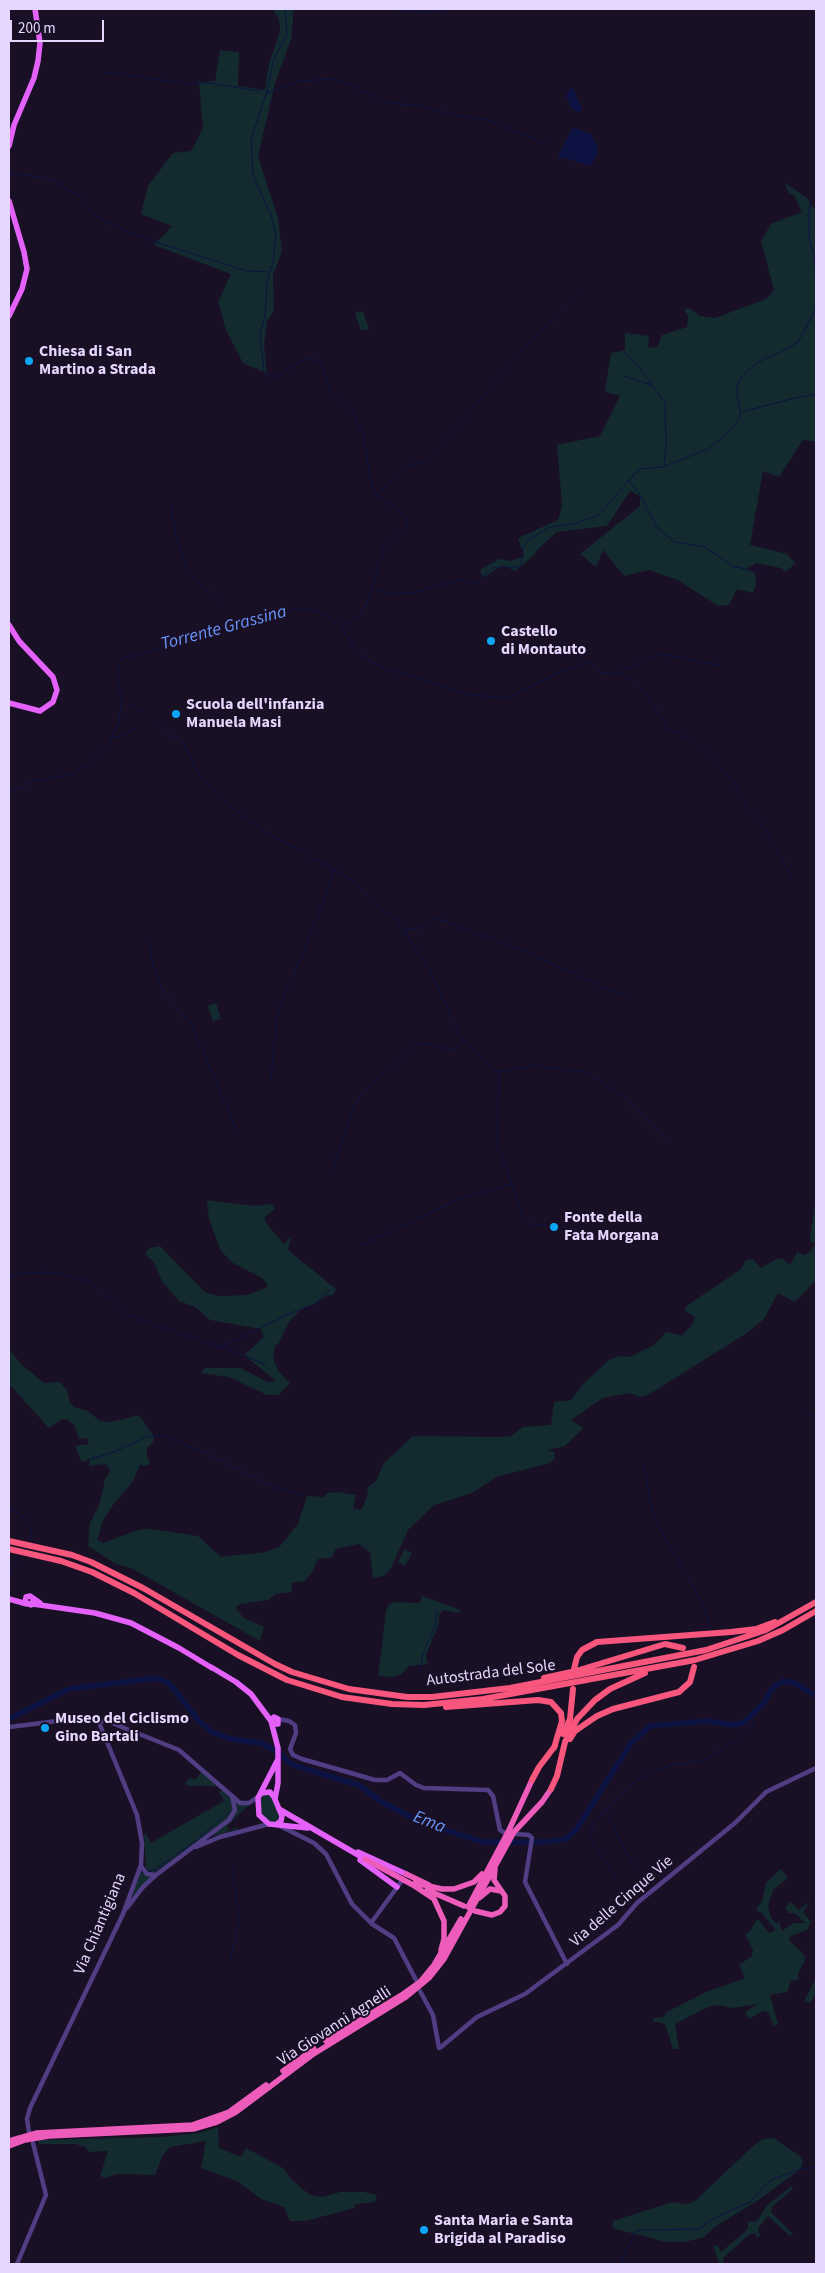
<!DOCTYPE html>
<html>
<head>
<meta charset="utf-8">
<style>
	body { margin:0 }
	#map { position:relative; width:825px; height:2273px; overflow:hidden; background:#191026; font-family:"Source Sans 3",sans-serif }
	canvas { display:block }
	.frame { position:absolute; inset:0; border:10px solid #e4d6fd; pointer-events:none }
	.scale { position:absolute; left:10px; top:20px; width:94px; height:22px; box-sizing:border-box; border:2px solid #e4d6fd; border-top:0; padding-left:6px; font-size:15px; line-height:18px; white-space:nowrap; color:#e4d6fd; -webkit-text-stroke:4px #191026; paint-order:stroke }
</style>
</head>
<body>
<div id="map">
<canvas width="825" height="2273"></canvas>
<div class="frame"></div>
<div class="scale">200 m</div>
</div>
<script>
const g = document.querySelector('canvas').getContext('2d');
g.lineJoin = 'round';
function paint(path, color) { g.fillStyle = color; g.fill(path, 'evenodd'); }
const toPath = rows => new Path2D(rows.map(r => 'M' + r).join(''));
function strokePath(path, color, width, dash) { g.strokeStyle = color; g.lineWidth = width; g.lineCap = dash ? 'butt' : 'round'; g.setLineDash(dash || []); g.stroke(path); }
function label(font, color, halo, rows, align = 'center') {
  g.font = font + ' "Source Sans 3",sans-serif'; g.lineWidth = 4; g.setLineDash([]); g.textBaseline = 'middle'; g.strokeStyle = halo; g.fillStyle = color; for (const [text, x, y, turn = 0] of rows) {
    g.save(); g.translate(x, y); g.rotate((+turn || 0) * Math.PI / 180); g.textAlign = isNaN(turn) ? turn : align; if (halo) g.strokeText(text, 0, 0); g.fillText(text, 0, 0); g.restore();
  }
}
const green = toPath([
	[273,9,293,9,293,20,291,39,275,83,258,156,278,218,282,251,273,275,274,311,267,321,264,344,267,373,243,363,226,330,218,302,231,274,154,245,172,226,141,214,148,186,173,153,191,151,203,128,199,82,215,81,220,50,239,52,238,86,265,90,269,64,280,31,279,19],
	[784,182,807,198,816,211,816,442,803,440,779,477,763,471,750,545,787,554,795,563,786,572,781,568,756,563,746,569,755,573,756,586,753,593,737,589,729,605,718,606,678,580,649,570,624,576,603,550,596,567,580,554,640,506,640,496,630,491,607,526,557,532,538,549,532,557,515,571,503,565,483,578,480,570,499,559,511,561,524,556,518,538,558,520,562,506,557,445,600,436,620,396,605,392,611,353,625,350,625,333,649,336,648,348,657,347,662,335,687,327,688,316,684,309,691,309,700,316,715,318,766,299,774,290,761,241,771,224,802,212,794,195,789,194],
	[363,311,369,329,361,331,355,313],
	[216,1003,221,1019,213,1021,208,1006],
	[207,1200,255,1206,272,1204,275,1209,264,1218,267,1224,284,1244,291,1236,288,1250,336,1289,333,1295,326,1296,315,1304,301,1309,289,1322,279,1343,275,1346,273,1358,278,1371,290,1383,278,1395,267,1395,229,1377,201,1373,205,1368,241,1368,267,1382,276,1381,244,1355,264,1337,261,1329,210,1320,195,1307,179,1301,162,1281,154,1262,145,1254,149,1248,160,1246,205,1292,220,1296,246,1295,267,1288,267,1283,262,1278,233,1263,221,1251,209,1219],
	[815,1205,816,1280,795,1302,778,1293,764,1319,747,1333,648,1395,639,1397,631,1393,603,1398,571,1420,583,1428,565,1446,548,1450,554,1452,555,1458,550,1463,496,1477,472,1493,434,1505,408,1530,391,1568,384,1576,373,1578,370,1552,359,1544,336,1549,331,1558,318,1559,312,1572,305,1581,291,1583,292,1592,276,1594,268,1600,240,1604,236,1607,237,1610,244,1618,264,1627,260,1641,131,1568,116,1564,88,1546,90,1523,100,1503,105,1479,111,1470,105,1464,89,1466,90,1459,82,1462,75,1446,89,1444,87,1438,79,1439,75,1426,68,1420,62,1419,49,1428,9,1384,9,1349,22,1365,44,1383,60,1382,67,1390,70,1403,74,1407,88,1411,100,1421,111,1422,139,1415,154,1436,153,1442,147,1448,147,1456,150,1463,146,1466,140,1465,132,1483,113,1505,103,1520,97,1540,103,1543,141,1529,152,1529,198,1536,221,1557,266,1552,280,1546,298,1524,307,1496,324,1497,328,1493,337,1492,356,1495,353,1508,361,1510,367,1497,368,1487,376,1481,384,1463,413,1436,503,1437,511,1436,523,1427,551,1425,554,1402,571,1400,581,1386,609,1360,619,1356,629,1357,654,1345,666,1332,682,1335,691,1326,695,1317,685,1311,685,1307,741,1269,746,1260,753,1259,761,1268,778,1258,783,1259,790,1265,797,1252,804,1255,809,1252,816,1244,811,1242,810,1236],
	[405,1549,412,1553,405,1566,398,1562],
	[422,1596,461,1610,459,1613,443,1610,439,1615,439,1623,426,1655,428,1664,409,1666,402,1674,394,1677,378,1676,386,1611,389,1604,396,1602,420,1603],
	[202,1771,219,1786,188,1786,185,1783,190,1777,195,1780],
	[224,1789,230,1795,233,1810,226,1820,154,1873,146,1870,144,1835,146,1834,151,1843,224,1801,219,1792],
	[263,1794,270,1794,280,1814,280,1819,277,1822,270,1822,261,1815,260,1799],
	[235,1800,249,1805,227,1826,230,1831,236,1827,239,1829,214,1836,215,1832,234,1817,236,1811],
	[781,1869,788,1878,773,1890,768,1907,772,1919,777,1924,779,1921,782,1931,794,1923,805,1923,794,1913,789,1913,785,1907,790,1902,799,1910,810,1901,803,1912,811,1922,807,1930,791,1936,789,1940,805,1956,805,1961,798,1973,799,1979,791,1981,787,1992,770,1995,778,2024,774,2026,768,2012,763,2011,749,2019,745,2012,758,2004,732,2008,717,2005,708,2007,675,2024,679,2049,673,2049,665,2024,653,2021,653,2018,665,2017,665,2013,706,1992,745,1978,739,1965,752,1956,753,1950,745,1935,750,1931,756,1921,759,1920,769,1933,776,1930,760,1911,757,1912,757,1907,762,1902,766,1883],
	[140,1872,152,1876,133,1896,132,1896],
	[816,1978,816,1993,810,2003,804,2001],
	[218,2127,219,2148,241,2157,246,2148,283,2168,292,2180,310,2195,323,2197,340,2192,364,2192,377,2195,375,2202,356,2204,354,2208,306,2221,290,2221,284,2207,261,2199,237,2181,201,2168,206,2141,170,2147,163,2155,155,2175,117,2174,106,2178,100,2176,108,2151,89,2152,85,2147,76,2144,39,2144,38,2140,162,2137,200,2133],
	[774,2138,800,2156,803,2161,801,2169,757,2201,716,2226,704,2237,685,2242,666,2242,612,2228,613,2221,672,2202,686,2204,694,2202,754,2145,763,2139],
	[792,2186,793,2189,773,2206,771,2212,793,2234,790,2236,768,2216,758,2228,760,2236,757,2238,755,2233,749,2235,723,2258,724,2264,719,2264,713,2245,718,2246,721,2252,748,2229,748,2222,757,2221,767,2205]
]);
const water = toPath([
	[572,86,582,109,580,112,573,110,566,96],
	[573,127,592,135,598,148,597,156,590,166,566,158,559,159,558,157]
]);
const stream = toPath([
	[391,9,425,12,453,9],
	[105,72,184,83,209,83,259,91],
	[267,93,299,81,333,79,349,84,386,102,427,107,456,116,485,119,547,144],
	[10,174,29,175,57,182,81,198,94,214,105,222,149,240,247,271,269,272],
	[816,195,811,201,809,210,809,238,814,255,816,281],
	[560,314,582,291],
	[626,353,645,375,665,403,666,447,664,466],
	[624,376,651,385],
	[742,412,791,399,816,394],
	[400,473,410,465,425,461,437,450,531,340,556,318],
	[629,481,639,493,657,527,674,542,705,547,733,566,749,570,763,570],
	[379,493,396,477],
	[171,505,175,532,187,568,198,582,223,603],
	[377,590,390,594,418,592,458,580,478,583,491,568,518,567,521,564,523,548,527,541,550,527,577,523,599,515,639,469,663,467,708,449,726,434,741,417,737,393,737,386,744,374,756,363,789,348,798,342,816,308],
	[343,630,357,652,381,667,460,692],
	[619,673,658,654,720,665],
	[463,693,505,699,562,671,587,662,594,665,601,672,619,674,629,678,636,681,645,693,668,728,698,744,709,754,735,785,745,803,761,823,792,877],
	[129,703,143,713],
	[158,723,167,734,183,742,199,775,223,801,265,832,301,851],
	[122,735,137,728],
	[112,737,119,737],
	[9,793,33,781,72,774,92,762,108,745,119,722,122,698,118,685,117,671,121,659,156,649,195,634,254,619,278,616,295,609,319,611,341,625,346,625,361,614,368,600,384,547,407,527,406,519,401,513,375,493,372,486,363,435,351,409,331,392,321,364,311,358,303,360,279,376,267,376,264,372,260,334,265,316,267,281,273,263,276,235,271,215,253,175,251,140,267,91,274,58,287,35,285,9],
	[307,855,353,880,374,904,397,920,430,971,461,1037,492,1069,499,1072,533,1066,587,1072,625,1098,669,1142],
	[404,930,420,928,433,918,447,921,460,928,513,946,601,986,628,996],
	[149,942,153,965,162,988,183,1016,189,1019,237,1131],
	[499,1072,498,1147,524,1218,533,1225,546,1225],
	[271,1077,278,1010,311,934,334,869],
	[331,1172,354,1107,358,1099,372,1083,417,1045,431,1044,453,1051,463,1041],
	[362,1245,457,1200,511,1184],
	[9,1278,23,1273,47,1272,68,1275,88,1281,113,1300,126,1315,244,1355,267,1366],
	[221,1347,291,1313,315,1304,330,1290],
	[797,1407,816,1418],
	[91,1459,114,1452,146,1437,161,1435,203,1452,273,1487,303,1496],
	[644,1467,653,1516,704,1606,710,1629],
	[9,1507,26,1519,31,1528,31,1540],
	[9,1577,11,1569,20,1559],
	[420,1671,423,1654,435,1627,437,1610],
	[606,1809,620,1841,638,1871],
	[145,1868,149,1871,154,1870,193,1843,231,1811],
	[617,1880,588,1835,599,1816,630,1785,641,1778,670,1765,702,1761,733,1742,753,1725,754,1712],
	[230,1960,239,1924,233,1869],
	[620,2264,635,2232,642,2230,699,2229,712,2219,750,2202,764,2186,773,2179,798,2170,816,2167]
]);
const river = toPath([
	[9,1719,69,1689,157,1678,170,1684,199,1721,212,1732,231,1739,261,1743,274,1750,293,1765,359,1785,382,1802,420,1822,483,1842,546,1842,566,1839,576,1830,631,1743,650,1726,707,1721,732,1725,743,1723,764,1703,772,1688,783,1681,795,1683,816,1696]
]);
const tertiary = toPath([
	[278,1719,289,1721,295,1725,296,1733,290,1749,293,1755,302,1759,375,1780,387,1780,400,1773,416,1785,424,1788,488,1790,493,1796,500,1830,505,1833],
	[9,1727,58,1721,107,1721,179,1750,240,1803,249,1803,259,1796],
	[280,1826,314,1843,326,1854,352,1904,372,1924,394,1938,416,1980],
	[516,1834,529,1835,532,1838,525,1882,567,1964],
	[196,1847,220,1837,269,1824],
	[141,1866,147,1874,156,1875],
	[127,1908,143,1887,156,1875,229,1820,235,1810,232,1796],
	[371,1923,401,1882],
	[420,1991,433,2015,439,2048,441,2047,477,2017,525,1994,618,1925,637,1903,735,1823,766,1792,816,1768],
	[29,2132,27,2119,30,2108,123,1914,141,1865,142,1843,137,1815,98,1720],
	[17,2264,46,2195,33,2143]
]);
const primary = toPath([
	[9,146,14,125,34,78,38,61,40,43,35,9],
	[9,201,24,252,27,269,22,289,9,316],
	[9,625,19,641,53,677,57,690,53,702,40,711,9,703],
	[9,1599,27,1604],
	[34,1599,31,1605,25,1602,26,1597,30,1596,40,1603],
	[33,1604,95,1613,131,1623,179,1648,212,1668],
	[211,1667,236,1682,251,1694,271,1721],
	[273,1724,278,1724,278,1719,274,1717,271,1721,278,1748,278,1783,275,1799],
	[277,1761,258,1798,259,1815,269,1824,308,1828],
	[262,1793,270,1792,274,1797,282,1816,281,1821,277,1824],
	[279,1809,365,1859],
	[358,1852,406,1874],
	[360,1860,397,1887]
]);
const trunk = toPath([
	[365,1859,413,1885,434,1899,444,1921,444,1939,441,1950],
	[406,1874,429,1885],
	[415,1883,442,1889,454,1889,474,1882,482,1874],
	[427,1890,464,1906],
	[479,1898,490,1889,501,1891],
	[468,1907,509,1830,532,1780],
	[475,1911,492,1915,500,1912,505,1906,505,1896,494,1880,495,1869],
	[326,2041,403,1994,420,1982,434,1965,461,1919],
	[283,2071,314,2049],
	[9,2141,37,2133,192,2125,229,2112,266,2085],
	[9,2146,25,2140,49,2136,193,2129,217,2122,236,2112,312,2055,406,1997,429,1978,444,1959,514,1832,542,1802,551,1789]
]);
const motorway = toPath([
	[9,1541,72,1555,91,1562,143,1588,275,1664,292,1672,349,1689,407,1697,432,1697,510,1688,706,1650,766,1630,816,1602],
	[9,1549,61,1561,92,1572,134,1593,238,1655,287,1680,342,1697,392,1704,424,1705,483,1699,695,1660,758,1641,783,1630,816,1611],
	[574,1669,577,1657,582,1650,597,1642,731,1632,756,1629,775,1622],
	[544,1678,576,1671,665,1644,683,1648],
	[446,1707,538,1700,551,1702,561,1713,562,1721,554,1748],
	[563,1734,570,1719,573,1689],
	[570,1739,575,1731,597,1716,613,1709,679,1692,690,1682,694,1667],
	[532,1780,539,1767,555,1746],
	[551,1789,557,1776,565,1742,577,1719,595,1700,610,1689,645,1673]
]);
const markers = [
	[29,361,5,"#0aa6f5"],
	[491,641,5,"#0aa6f5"],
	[176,714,5,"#0aa6f5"],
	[554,1227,5,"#0aa6f5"],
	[45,1728,5,"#0aa6f5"],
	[424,2230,5,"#0aa6f5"]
];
const poiNames = [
	["Chiesa di San",39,352],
	["Martino a Strada",39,370],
	["Castello",501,632],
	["di Montauto",501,650],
	["Scuola dell'infanzia",186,705],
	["Manuela Masi",186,723],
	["Fonte della",564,1218],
	["Fata Morgana",564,1236],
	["Museo del Ciclismo",55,1719],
	["Gino Bartali",55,1737],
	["Santa Maria e Santa",434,2221],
	["Brigida al Paradiso",434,2239]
];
const streetNames = [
	["Autostrada del Sole",491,1674,-7],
	["Via delle Cinque Vie",622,1902,-41],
	["Via Chiantigiana",101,1924,-67],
	["Via Giovanni Agnelli",335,2027,-33]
];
const waterNames = [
	["Torrente Grassina",224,629,-15],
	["Ema",429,1823,21]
];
paint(green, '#132a2f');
paint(water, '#0c1342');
strokePath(stream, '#0c1342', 1);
strokePath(river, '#0c1342', 5.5);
strokePath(tertiary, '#503d83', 4.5);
strokePath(primary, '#e462f9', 5.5);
strokePath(trunk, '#ee5cbb', 5.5);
strokePath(motorway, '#f8567d', 6);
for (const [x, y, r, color] of markers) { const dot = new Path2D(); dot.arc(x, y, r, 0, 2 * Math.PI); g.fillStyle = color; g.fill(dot); strokePath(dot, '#191026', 2); }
label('bold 16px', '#e4d6fd', '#191026', poiNames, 'left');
label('16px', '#e4d6fd', '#191026', streetNames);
label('italic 18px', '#6994f9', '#191026', waterNames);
</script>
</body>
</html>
